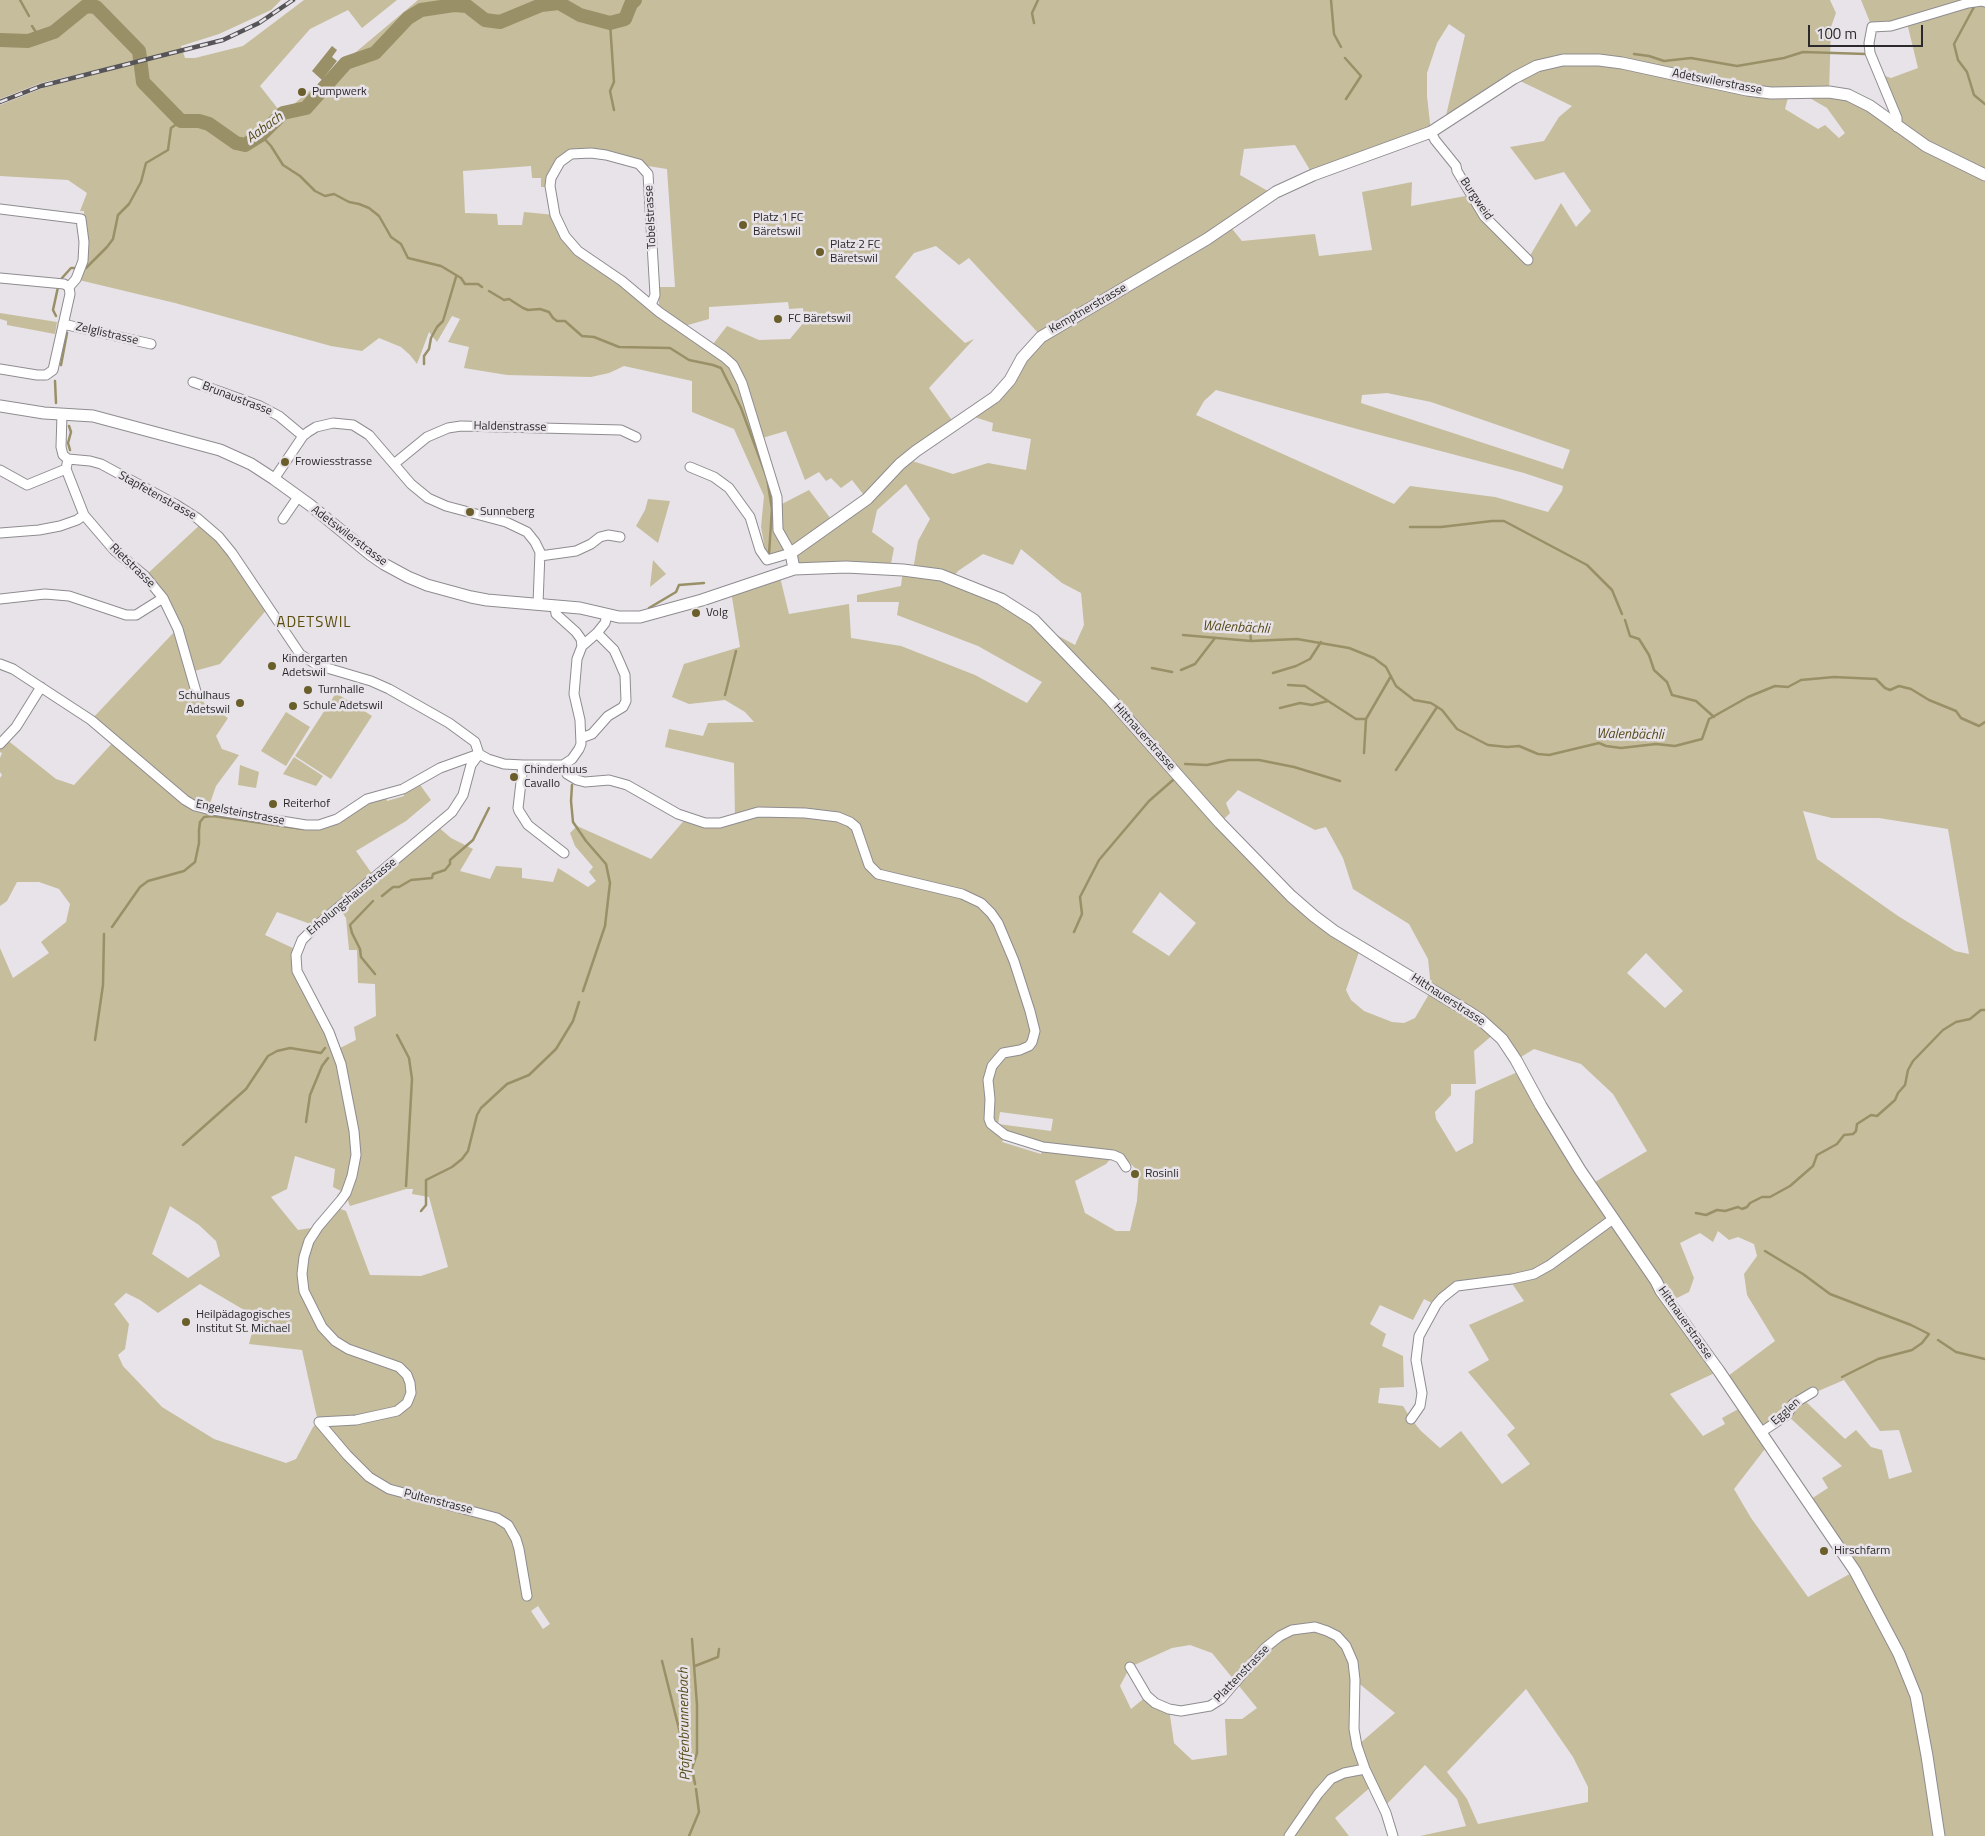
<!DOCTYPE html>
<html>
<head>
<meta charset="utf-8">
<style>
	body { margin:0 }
	#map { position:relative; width:1985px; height:1836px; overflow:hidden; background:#e7e3e8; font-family:"Titillium Web",sans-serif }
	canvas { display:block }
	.scale { position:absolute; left:1808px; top:25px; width:115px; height:22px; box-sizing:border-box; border:2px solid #2b292b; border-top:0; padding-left:6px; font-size:15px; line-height:18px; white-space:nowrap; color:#2b292b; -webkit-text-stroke:4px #e7e3e8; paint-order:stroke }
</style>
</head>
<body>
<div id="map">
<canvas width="1985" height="1836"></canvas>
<div class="scale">100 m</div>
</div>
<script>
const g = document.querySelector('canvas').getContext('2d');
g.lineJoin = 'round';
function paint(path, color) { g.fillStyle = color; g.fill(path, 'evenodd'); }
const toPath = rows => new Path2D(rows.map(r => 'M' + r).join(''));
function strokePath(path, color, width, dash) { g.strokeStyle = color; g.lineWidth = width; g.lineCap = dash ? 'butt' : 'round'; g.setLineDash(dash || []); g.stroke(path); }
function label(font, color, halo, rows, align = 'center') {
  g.font = font + ' "Titillium Web",sans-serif'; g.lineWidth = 5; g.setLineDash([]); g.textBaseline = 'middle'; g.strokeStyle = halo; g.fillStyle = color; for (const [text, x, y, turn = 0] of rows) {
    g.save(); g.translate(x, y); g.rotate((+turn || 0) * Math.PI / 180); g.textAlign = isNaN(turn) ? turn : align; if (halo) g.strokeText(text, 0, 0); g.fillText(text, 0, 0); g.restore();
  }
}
const green = toPath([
	[0,0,281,0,271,10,219,34,181,46,185,58,195,58,243,46,304,0,397,0,362,28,348,10,310,29,260,86,282,114,418,0,1830,0,1836,13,1831,27,1829,92,1848,95,1896,126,1879,74,1891,78,1918,68,1907,23,1872,27,1861,0,1985,0,1985,1836,1420,1836,1466,1826,1457,1799,1425,1765,1383,1808,1373,1785,1335,1818,1349,1836,0,1836,0,948,13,978,49,953,41,942,66,922,70,904,59,889,39,882,17,882,7,901,0,906,0,778,2,775,0,772,0,758,2,753,0,752,0,744,6,739,56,779,74,785,115,740,91,720,177,629,145,576,203,522,219,537,268,608,220,664,191,672,197,694,201,695,208,712,215,709,228,718,216,736,222,749,239,755,216,786,208,809,319,825,385,794,387,801,404,796,403,789,418,782,431,800,406,821,356,851,375,878,437,826,451,838,473,849,460,871,490,879,496,866,522,868,522,878,553,882,558,868,588,887,596,881,589,872,593,867,575,846,570,833,577,826,651,859,687,817,698,822,735,818,734,763,665,747,669,729,703,736,708,723,754,722,745,712,725,700,689,704,672,697,684,664,740,647,731,591,779,573,789,614,849,604,851,638,901,646,975,675,1027,703,1042,682,978,646,897,615,899,602,857,602,857,595,901,586,903,570,913,570,918,541,930,519,906,484,877,510,872,532,894,548,890,569,794,569,791,554,767,560,761,527,764,496,734,429,692,412,692,381,624,366,609,373,591,377,507,375,464,368,469,347,448,342,460,319,452,316,437,342,429,332,417,364,410,355,401,347,379,338,362,351,331,346,175,303,79,280,85,227,84,211,80,211,87,193,68,180,0,176,0,105,43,88,105,72,105,68,41,83,0,99],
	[1449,24,1465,35,1444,124,1514,78,1572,106,1559,117,1544,141,1510,147,1535,180,1564,172,1591,211,1576,227,1561,203,1528,259,1484,216,1471,195,1411,206,1412,182,1362,192,1372,250,1319,256,1315,234,1242,241,1229,225,1273,194,1240,175,1244,149,1295,145,1313,175,1431,132,1427,96,1427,73,1437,43],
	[1801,93,1827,108,1845,133,1839,138,1825,125,1818,129,1785,109,1789,94],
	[571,154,667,169,675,287,659,287,659,311,565,236,555,215,524,212,522,225,498,225,497,214,465,213,463,171,531,166,532,178,541,178,541,187,550,187,560,162],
	[936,246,959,265,969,258,1041,336,995,397,968,415,993,423,992,431,1031,439,1026,470,988,463,953,474,906,459,954,423,929,388,974,339,965,343,895,277,914,253],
	[788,302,789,309,803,308,804,322,790,339,759,340,727,326,710,348,681,327,709,319,709,307],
	[1216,390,1357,429,1524,473,1563,486,1562,491,1548,512,1495,497,1410,486,1394,504,1196,415,1204,401],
	[1387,393,1431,402,1570,450,1563,469,1361,403,1362,395],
	[786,431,805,480,819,472,826,481,831,478,841,488,852,480,867,499,834,523,809,490,778,506,759,439],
	[1021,549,1062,583,1081,593,1084,625,1075,645,952,578,958,571,983,554,1013,565],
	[1238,790,1315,830,1326,827,1343,858,1353,889,1409,924,1428,959,1430,978,1426,985,1432,989,1415,1018,1404,1023,1392,1022,1364,1011,1351,1000,1346,990,1361,946,1291,896,1220,823,1230,813,1226,803],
	[1803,811,1832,818,1879,818,1948,829,1969,954,1955,951,1898,916,1817,859],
	[1160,892,1196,923,1169,956,1132,932],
	[339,908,346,918,349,950,357,950,358,983,375,984,376,1016,354,1027,356,1040,336,1050,295,964,297,950,265,935,277,912,316,926],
	[1646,953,1683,991,1665,1008,1627,973],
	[1495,1033,1516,1060,1534,1049,1581,1064,1613,1094,1647,1151,1590,1185,1522,1070,1475,1091,1473,1143,1456,1152,1436,1119,1435,1112,1451,1095,1451,1084,1476,1084,1474,1051],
	[1000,1112,1053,1119,1051,1131,998,1124],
	[1005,1135,1043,1147,1041,1154,1002,1142],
	[1114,1155,1127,1160,1139,1172,1137,1201,1130,1231,1116,1231,1085,1213,1075,1181,1106,1164],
	[295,1156,335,1169,333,1187,345,1193,350,1206,406,1189,413,1189,412,1194,429,1197,448,1267,421,1276,370,1275,346,1211,335,1207,318,1227,298,1230,271,1197,287,1189],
	[170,1206,199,1225,216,1241,220,1256,188,1278,152,1254],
	[1718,1231,1729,1240,1738,1237,1754,1244,1757,1256,1744,1274,1747,1295,1775,1341,1724,1379,1742,1407,1722,1418,1725,1424,1703,1436,1670,1394,1719,1371,1671,1301,1689,1292,1694,1278,1680,1243,1700,1233,1713,1242],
	[1511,1282,1524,1301,1469,1325,1489,1360,1468,1372,1515,1428,1507,1435,1530,1464,1502,1484,1461,1431,1440,1448,1421,1431,1411,1419,1403,1406,1378,1403,1380,1388,1404,1387,1403,1356,1382,1346,1386,1334,1370,1324,1380,1305,1413,1320,1424,1299,1436,1305,1457,1286],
	[200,1284,256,1317,249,1344,302,1350,318,1422,313,1427,296,1459,286,1463,214,1439,162,1407,123,1366,118,1355,125,1349,129,1324,114,1304,126,1293,140,1300,158,1313],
	[1844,1380,1880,1431,1899,1430,1912,1472,1889,1479,1882,1450,1871,1447,1856,1430,1845,1439,1802,1398],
	[1787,1415,1842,1466,1822,1478,1828,1488,1808,1501,1855,1571,1808,1597,1751,1518,1734,1489,1768,1445,1760,1433],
	[538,1606,550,1624,543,1629,531,1611],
	[1190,1645,1212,1653,1257,1708,1242,1719,1225,1719,1227,1755,1192,1760,1174,1743,1169,1709,1147,1696,1131,1709,1120,1686,1130,1667,1172,1648],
	[1356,1681,1395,1713,1358,1745],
	[1526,1689,1573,1757,1588,1787,1588,1802,1478,1824,1467,1799,1447,1772],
	[0,313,57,322,55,334,7,325,7,321,0,319],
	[648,499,670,501,658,543,636,526,645,510],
	[653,560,666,574,650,587],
	[336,693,372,716,331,779,295,756],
	[286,712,310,727,286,766,261,751],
	[294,757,323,776,316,786,283,774],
	[240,765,259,772,256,788,238,785]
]);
const water = toPath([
	[332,46,337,50,332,57,337,61,322,80,312,71]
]);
const stream = toPath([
	[20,0,29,16],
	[1331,0,1334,34,1341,47],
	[1974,7,1954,44,1958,60,1967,72,1974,95,1985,104],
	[610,23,614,82,610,91,614,110],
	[1034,23,1032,13,1038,0],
	[32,26,39,37],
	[1634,54,1649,56,1664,61,1691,58,1737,66,1784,58,1803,52,1866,54],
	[1345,58,1361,76,1346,99],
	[261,135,271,146,283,165,300,176,315,191,325,196,334,194,349,202,359,204,369,208,379,216,391,237,401,244,408,258,441,266,461,278,465,284,478,284,482,287],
	[86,268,107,247,113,239,118,215,129,204,141,182,146,163,168,150,171,128,181,121],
	[62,278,71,268,76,268],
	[489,291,504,300,509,299,523,308,528,310,540,309,549,312,553,318,557,321,565,321,582,336,594,337,619,347,670,348,689,360,713,365,721,368,741,408,767,478,772,509,769,554],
	[56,316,53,310,58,287],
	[424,364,424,356,429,349,431,338,437,327,443,321,456,277],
	[61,365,67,333],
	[55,381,56,403],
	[69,426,71,432,68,443,70,450],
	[1410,527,1441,527,1492,521,1504,521,1587,565,1612,590,1622,614],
	[649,608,676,592,679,585,704,583],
	[1625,620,1630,636,1639,639,1649,655,1654,670,1667,682,1672,695,1696,701,1714,717],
	[1249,621,1251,641],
	[1183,635,1251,641,1297,639,1349,648,1374,658,1386,667,1396,686,1414,700,1431,703,1442,710,1457,729,1488,745,1507,747,1519,746,1538,754,1549,755,1599,743,1606,746,1621,748,1656,744,1675,746,1702,739,1709,719,1748,697,1775,686,1788,687,1801,680,1834,677,1876,679,1885,688,1890,690,1899,686,1911,689,1929,700,1956,711,1961,718,1979,726,1985,722],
	[1152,668,1172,672],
	[1181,670,1195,664,1215,638],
	[1273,673,1296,666,1310,659,1321,642],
	[1288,685,1305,686,1356,719,1366,719],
	[725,695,736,651],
	[1280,708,1300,703,1312,705,1328,701],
	[1364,753,1366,719,1391,676],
	[1185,764,1207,765,1229,760,1259,760,1294,767,1340,781],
	[1396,770,1437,707],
	[572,785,571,801,573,822,586,841,606,864,610,883,605,926,583,991],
	[382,896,393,887,399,887,411,880,432,878,433,874,445,870,450,864,450,860,473,840,489,808],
	[373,901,350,925,352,933,360,949,361,957,375,974],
	[112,927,140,887,148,881,184,871,195,862,199,843,199,830,200,822,204,817,213,816,303,829],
	[1074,932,1082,914,1080,897,1099,860,1149,801,1173,780],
	[397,1035,409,1058,412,1079,406,1186],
	[95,1040,103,985,104,934],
	[306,1122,310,1095,322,1066,328,1058],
	[183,1145,246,1089,268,1056,277,1051,290,1048,321,1053,325,1048],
	[421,1211,426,1205,426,1180,452,1167,462,1159,468,1151,477,1115,481,1108,507,1084,529,1075,556,1049,573,1021,579,1002],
	[1696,1213,1706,1215,1717,1210,1725,1211,1738,1207,1742,1209,1747,1207,1750,1203,1762,1197,1770,1197,1790,1186,1813,1166,1817,1155,1837,1144,1844,1135,1853,1134,1856,1131,1857,1124,1871,1115,1877,1116,1895,1100,1898,1093,1905,1085,1908,1070,1913,1061,1943,1030,1956,1022,1970,1019,1981,1010,1985,1010],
	[1765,1251,1803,1274,1830,1294,1911,1325,1929,1334,1922,1343,1912,1350,1878,1359,1842,1377],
	[1938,1340,1956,1352,1985,1359],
	[692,1639,697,1705,697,1753,692,1768,695,1784],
	[662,1661,683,1745,692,1764],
	[695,1666,718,1657,719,1649],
	[689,1836,699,1812,696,1789]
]);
const river = toPath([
	[0,40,28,41,54,32,86,6,96,7,139,51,143,82,181,121,199,121,209,124,236,143,245,145,261,135,283,113,306,108,346,63,375,53,408,18,421,10,454,5,467,6,485,20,500,22,541,5,559,3,580,15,610,23,625,19,631,4,635,0]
]);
const minor = toPath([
	[1897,127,1897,118,1870,53,1869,43,1872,27,1891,26,1968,3,1982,1,1985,2],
	[1431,132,1435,140,1456,166,1457,171,1484,216,1528,260],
	[0,209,81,219,84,242,83,261,76,279,69,287],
	[0,278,64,284,69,287,70,294,53,370,46,375,37,375,0,369],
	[651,305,655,295,648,174,639,164,606,155,591,153,571,154,560,162,551,178,550,186,555,215,565,236,578,251,622,281,659,312,724,357,733,365,742,383,777,497,778,530,791,553,767,560,760,550,750,517,729,488,714,477,690,467],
	[63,324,151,344],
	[193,382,260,406,279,416,303,436],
	[62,414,61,447,63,455,68,459],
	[68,459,90,461,101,464,175,504,197,518,219,537,232,553,300,654,317,665,371,681,389,689,449,723,475,742,479,754],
	[68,459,66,469,84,515,114,550,145,576,163,598,178,629,197,695],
	[394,464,427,437,448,428,461,426,621,430,636,437],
	[0,470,27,485,66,469],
	[274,479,303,436,308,432,316,427,333,423,353,425,369,435,411,484,428,498,446,506,506,522,527,532,535,542,540,552,538,604],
	[283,519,298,497],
	[0,533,39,530,60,526,77,520,84,515],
	[540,556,576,551,591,544,600,537,608,535,620,537],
	[0,599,45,594,69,596,126,615,136,615,163,598],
	[555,606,556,614,576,632,581,639,582,646],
	[0,664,13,669,91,720,185,800,195,806,207,809,306,825,319,825,337,819,367,799,403,789,440,768,479,754],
	[581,738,592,734,608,716,623,707,626,701,625,675,619,661,614,650,597,633],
	[0,744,16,727,41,687],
	[479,754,488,759,504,764,523,765,563,765,572,759,579,749,581,744,580,720,574,694,577,659,582,646,597,633,605,623,607,615],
	[523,765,518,808,519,811,528,825,564,853],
	[563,765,567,774,577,780,585,782,609,780,627,785,678,814,705,823,720,823,758,812,805,813,838,817,850,822,856,827,869,865,878,874,962,894,981,903,991,913,998,923,1014,961,1030,1011,1035,1031,1032,1042,1029,1046,1020,1050,1003,1053,992,1066,988,1080,990,1099,989,1119,991,1124,1005,1135,1043,1147,1113,1155,1120,1158,1126,1167],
	[1411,1419,1420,1406,1422,1393,1416,1360,1419,1336,1436,1305,1442,1298,1457,1286,1512,1279,1534,1274,1550,1265,1613,1219],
	[319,1422,356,1420,397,1411,407,1403,411,1393,410,1383,407,1375,399,1367,348,1349,335,1341,322,1327,304,1291,302,1274,304,1257,309,1241,318,1227,341,1200,346,1193,352,1176,356,1155,354,1131,341,1064,329,1032,297,971,296,955,302,940,314,928,452,812,463,795,471,765,479,754],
	[319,1422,347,1455,369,1477,389,1489,497,1518,508,1525,516,1539,519,1549,527,1596],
	[1760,1433,1787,1415,1793,1404,1813,1392],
	[1130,1667,1147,1696,1155,1703,1169,1709,1181,1711,1210,1706,1221,1699,1265,1648,1280,1636,1292,1630,1315,1627,1327,1631,1337,1636,1346,1646,1353,1662,1355,1680,1354,1729,1357,1746,1365,1769,1386,1813,1393,1836],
	[1289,1836,1318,1794,1331,1779,1344,1773,1365,1769]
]);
const tertiary = toPath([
	[0,406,44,413,93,416,220,450,251,464,274,479,310,505,371,555,384,564,408,577,427,585,471,597,487,600,580,608,619,617,640,617,702,600,794,569,846,567,903,570,941,575,1001,599,1034,620,1111,700,1220,823,1291,896,1314,916,1334,931,1467,1011,1481,1020,1502,1039,1516,1060,1541,1106,1580,1170,1656,1281,1661,1291,1719,1371,1855,1571,1899,1654,1916,1696,1927,1756,1939,1836],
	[794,569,791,553,867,499,900,464,916,451,995,397,1010,380,1022,358,1041,337,1207,239,1276,192,1313,175,1431,132,1514,78,1537,66,1563,60,1599,60,1622,63,1747,90,1771,93,1829,92,1848,95,1870,106,1926,146,1985,175]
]);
const rail = toPath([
	[0,102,41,86,223,40,259,23,293,0]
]);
const markers = [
	[302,92,5,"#6a5e2a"],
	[743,225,5,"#6a5e2a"],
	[820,252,5,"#6a5e2a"],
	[778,319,5,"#6a5e2a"],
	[285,462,5,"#6a5e2a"],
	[470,512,5,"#6a5e2a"],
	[696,613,5,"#6a5e2a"],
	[272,666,5,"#6a5e2a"],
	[308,690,5,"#6a5e2a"],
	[240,703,5,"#6a5e2a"],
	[293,706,5,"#6a5e2a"],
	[514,777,5,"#6a5e2a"],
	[273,804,5,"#6a5e2a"],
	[1135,1174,5,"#6a5e2a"],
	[186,1322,5,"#6a5e2a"],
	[1824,1551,5,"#6a5e2a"]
];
const streetNames = [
	["Adetswilerstrasse",1717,82,11],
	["Burgweid",1476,199,56],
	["Tobelstrasse",651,217,-93],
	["Kemptnerstrasse",1088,309,-30],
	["Zelglistrasse",107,334,13],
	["Brunaustrasse",237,399,21],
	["Haldenstrasse",510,427,1],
	["Stapfetenstrasse",157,496,29],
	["Adetswilerstrasse",349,536,37],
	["Rietstrasse",132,566,44],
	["Hittnauerstrasse",1144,737,48],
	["Engelsteinstrasse",240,813,11],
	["Erholungshausstrasse",352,897,-40],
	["Hittnauerstrasse",1448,1000,33],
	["Hittnauerstrasse",1685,1323,55],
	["Egglen",1786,1412,-42],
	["Pultenstrasse",438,1502,14],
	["Plattenstrasse",1242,1674,-46]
];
const poiNames = [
	["Pumpwerk",312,92],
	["Platz 1 FC",753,218],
	["Bäretswil",753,232],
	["Platz 2 FC",830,245],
	["Bäretswil",830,259],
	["FC Bäretswil",788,319],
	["Frowiesstrasse",295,462],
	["Sunneberg",480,512],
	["Volg",706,613],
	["Kindergarten",282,659],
	["Adetswil",282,673],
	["Turnhalle",318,690],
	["Schulhaus",230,696,"right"],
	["Adetswil",230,710,"right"],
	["Schule Adetswil",303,706],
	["Chinderhuus",524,770],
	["Cavallo",524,784],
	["Reiterhof",283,804],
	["Rosinli",1145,1174],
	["Heilpädagogisches",196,1315],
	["Institut St. Michael",196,1329],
	["Hirschfarm",1834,1551]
];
const waterNames = [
	["Aabach",265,128,-36],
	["Walenbächli",1236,628,3],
	["Walenbächli",1630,735,1],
	["Pfaffenbrunnenbach",685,1724,-91]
];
const quarterNames = [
	["ADETSWIL",314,623]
];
paint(green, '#c6bd9c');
paint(water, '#999067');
strokePath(stream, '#999067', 2.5);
strokePath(river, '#999067', 14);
strokePath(minor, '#8f8c90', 11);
strokePath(tertiary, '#8f8c90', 13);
strokePath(minor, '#fff', 9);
strokePath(tertiary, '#fff', 11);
strokePath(rail, '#565456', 4.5);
strokePath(rail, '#e7e3e8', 2.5, [8]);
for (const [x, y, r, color] of markers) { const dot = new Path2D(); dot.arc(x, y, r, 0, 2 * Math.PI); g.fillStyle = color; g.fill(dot); strokePath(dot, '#e7e3e8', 2); }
label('12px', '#2b292b', '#e7e3e8', streetNames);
label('12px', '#2b292b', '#e7e3e8', poiNames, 'left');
label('italic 14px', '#564a18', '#e7e3e8', waterNames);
g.letterSpacing = '1px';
label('15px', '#5a4c0d', '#e7e3e8', quarterNames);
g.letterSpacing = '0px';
</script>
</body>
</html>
